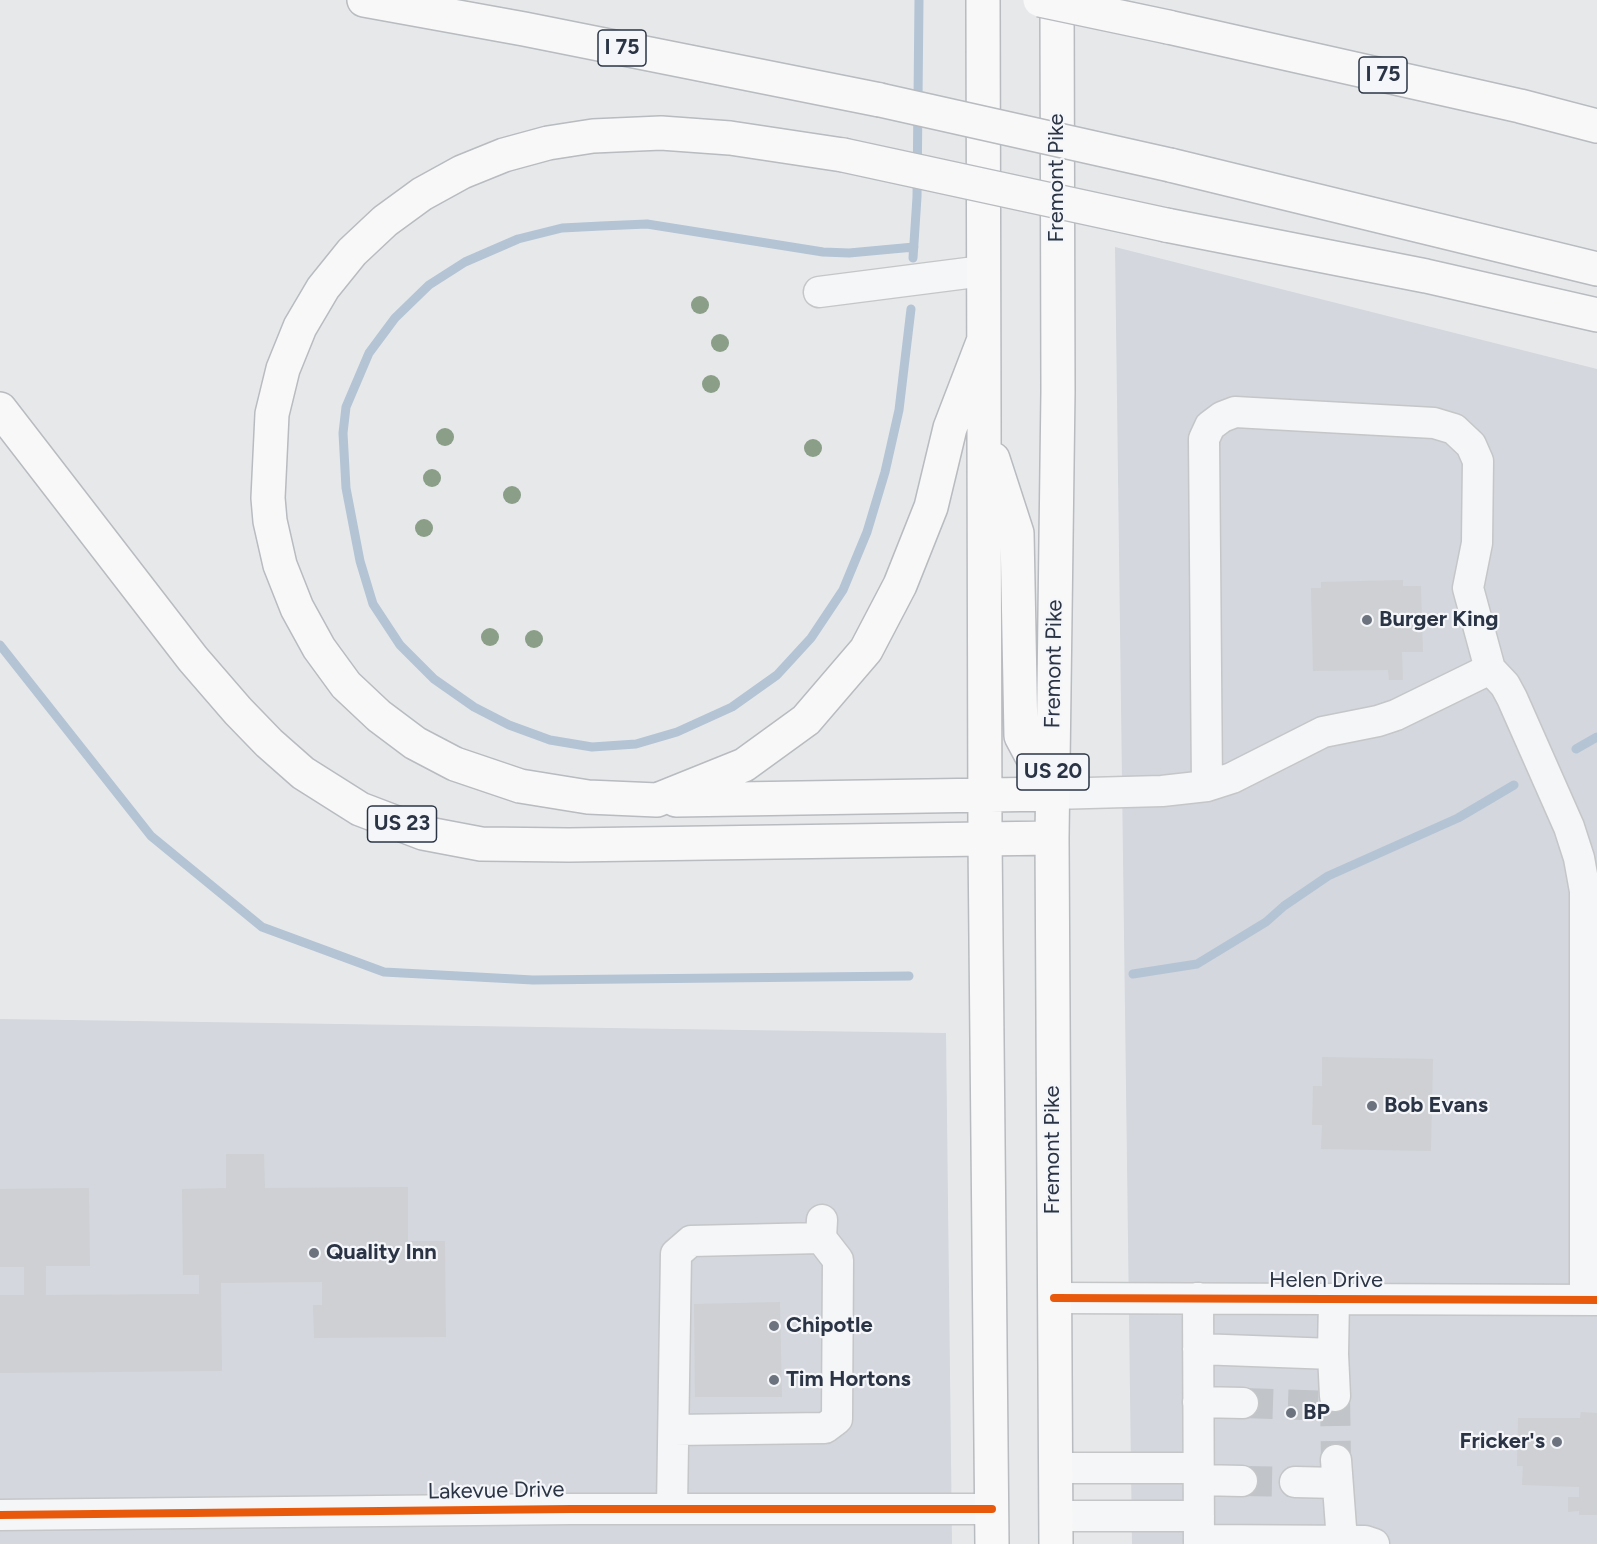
<!DOCTYPE html>
<html>
<head>
<meta charset="utf-8">
<style>
	body { margin:0 }
	canvas { display:block; background:#e6e8ea }
</style>
</head>
<body>
<canvas width="1597" height="1544"></canvas>
<script>
const g = document.querySelector('canvas').getContext('2d');
g.lineJoin = 'round';
function paint(path, color) { g.fillStyle = color; g.fill(path, 'evenodd'); }
const toPath = rows => new Path2D(rows.map(r => 'M' + r).join(''));
function strokePath(path, color, width, dash) { g.strokeStyle = color; g.lineWidth = width; g.lineCap = dash ? 'butt' : 'round'; g.setLineDash(dash || []); g.stroke(path); }
function label(font, color, halo, rows, align = 'center') {
  g.font = font + ' Figtree,sans-serif'; g.lineWidth = 4.5; g.setLineDash([]); g.textBaseline = 'middle'; g.strokeStyle = halo; g.fillStyle = color; for (const [text, x, y, turn = 0] of rows) {
    g.save(); g.translate(x, y); g.rotate((+turn || 0) * Math.PI / 180); g.textAlign = isNaN(turn) ? turn : align; if (halo) g.strokeText(text, 0, 0); g.fillText(text, 0, 0); g.restore();
  }
}
const built = toPath([
	[1115,247,1597,369,1597,1544,1132,1544],
	[0,1019,946,1033,952,1544,0,1544]
]);
const stream = toPath([
	[913,258,917,197,919,0],
	[911,309,899,410,885,472,867,532,843,590,811,638,777,675,732,707,677,732,636,744,592,747,550,740,509,725,474,707,434,679,400,645,373,604,360,561,346,488,343,433,346,407,369,353,395,318,429,285,465,262,518,239,562,228,601,226,647,224,823,252,849,253,914,247],
	[0,645,151,836,262,927,384,972,533,980,909,976],
	[1576,749,1597,737],
	[1133,974,1197,964,1266,922,1284,906,1328,876,1458,818,1514,785]
]);
const building = toPath([
	[1403,580,1403,586,1421,586,1423,652,1402,652,1403,680,1389,680,1388,670,1313,671,1311,588,1321,588,1321,582],
	[1322,1057,1433,1059,1431,1151,1321,1149,1322,1125,1312,1125,1313,1086,1322,1086],
	[226,1154,264,1154,265,1188,408,1187,408,1241,445,1241,446,1337,314,1338,313,1305,322,1305,322,1282,221,1283,222,1371,0,1373,0,1295,24,1295,24,1267,0,1267,0,1189,89,1188,90,1266,46,1266,46,1295,199,1294,199,1275,183,1275,182,1189,226,1188],
	[780,1302,782,1397,695,1397,694,1304],
	[1581,1412,1597,1413,1597,1515,1579,1515,1579,1511,1568,1512,1568,1497,1579,1497,1579,1487,1522,1485,1523,1466,1517,1466,1518,1418,1580,1418]
]);
const minorTunnel = toPath([
	[1335,1396,1336,1460],
	[1243,1403,1336,1406],
	[1242,1481,1295,1482]
]);
const minor = toPath([
	[819,292,983,271],
	[1490,669,1505,685,1512,698,1569,827,1579,858,1585,891,1585,1300],
	[1052,794,1162,791,1207,786,1232,778,1323,732,1378,721,1396,715,1490,669,1468,588,1477,543,1478,461,1471,445,1454,429,1434,423,1235,412,1222,417,1210,426,1204,439,1207,786],
	[1054,1298,1597,1300],
	[1198,1298,1199,1544],
	[1198,1349,1333,1354,1334,1299],
	[1333,1354,1335,1396],
	[1198,1402,1243,1403],
	[674,1430,825,1428,837,1419,838,1260,821,1238],
	[1336,1460,1342,1541],
	[1055,1468,1198,1468],
	[1199,1480,1242,1481],
	[1295,1482,1337,1483],
	[672,1508,676,1254,691,1241,821,1238,822,1220],
	[0,1515,571,1509,992,1509],
	[1056,1516,1199,1516],
	[1199,1540,1365,1541,1374,1544]
]);
const highway = toPath([
	[364,0,524,29,880,100],
	[983,0,985,839,992,1544],
	[1168,27,1520,106,1597,126],
	[843,155,730,138,661,133,593,136,548,143,504,155,462,172,422,194,385,221,352,252,323,288,300,327,283,369,272,414,268,498,270,521,280,565,297,608,319,648,346,685,379,716,415,743,455,764,520,786,588,797,657,800,744,765,806,720,866,650,900,585,931,507,950,428,983,342],
	[1170,165,1597,269],
	[1166,225,1426,276,1597,315],
	[0,409,193,659,238,711,269,743,303,773,360,809,423,833,481,844,569,845,1052,838],
	[676,800,1052,794,1021,736,1017,533,993,459],
	[1056,1544,1052,838,1058,391,1057,0]
]);
const highwayBridge = toPath([
	[1040,0,1168,27],
	[880,100,1170,165],
	[843,155,1166,225]
]);
const cycleway = toPath([
	[1054,1298,1597,1300],
	[0,1515,571,1509,992,1509]
]);
const trees = [
	[700,305],
	[720,343],
	[711,384],
	[445,437],
	[813,448],
	[432,478],
	[512,495],
	[424,528],
	[490,637],
	[534,639]
];
const markers = [
	[1367,620,6,"#6c737f"],
	[1372,1106,6,"#6c737f"],
	[314,1253,6,"#6c737f"],
	[774,1326,6,"#6c737f"],
	[774,1380,6,"#6c737f"],
	[1291,1413,6,"#6c737f"],
	[1557,1442,6,"#6c737f"]
];
const shields = [
	[622,48,48],
	[1383,75,48],
	[1053,772,72],
	[402,824,69]
];
const shieldNames = [
	["I 75",622,48],
	["I 75",1383,75],
	["US 20",1053,772],
	["US 23",402,824]
];
const streetNames = [
	["Fremont Pike",1057,178,-90],
	["Fremont Pike",1054,664,-89],
	["Fremont Pike",1053,1150,-90],
	["Helen Drive",1326,1281],
	["Lakevue Drive",496,1491,-1]
];
const poiNames = [
	["Burger King",1379,620],
	["Bob Evans",1384,1106],
	["Quality Inn",326,1253],
	["Chipotle",786,1326],
	["Tim Hortons",786,1380],
	["BP",1303,1413],
	["Fricker's",1545,1442,"right"]
];
paint(built, '#d4d7dd');
strokePath(stream, '#b4c4d5', 9);
paint(building, '#ced0d3');
strokePath(minorTunnel, '#c1c4c9', 30, [30, 15]);
strokePath(minor, '#c4c6c8', 33);
strokePath(highway, '#b8bbbf', 36);
strokePath(minor, '#f5f6f7', 30);
strokePath(highway, '#f8f8f8', 33);
strokePath(highwayBridge, '#b8bbbf', 36, []);
strokePath(highwayBridge, '#f8f8f8', 33);
strokePath(cycleway, '#e8590c', 8);
g.fillStyle = '#8a9e88';
for (const [x, y] of trees) { g.beginPath(); g.arc(x, y, 9, 0, 2 * Math.PI); g.fill(); }
for (const [x, y, r, color] of markers) { const dot = new Path2D(); dot.arc(x, y, r, 0, 2 * Math.PI); g.fillStyle = color; g.fill(dot); strokePath(dot, '#f4f6f9', 2); }
for (const [x, y, w] of shields) { const box = new Path2D(); box.roundRect(x - w / 2, y - 18, w, 36, 4.5); g.fillStyle = '#f4f6f9'; g.fill(box); strokePath(box, '#2b3445', 1.5); }
label('bold 21px', '#2b3445', null, shieldNames);
label('22px', '#2b3445', '#f4f6f9', streetNames);
label('bold 22px', '#2b3445', '#f4f6f9', poiNames, 'left');
</script>
</body>
</html>
